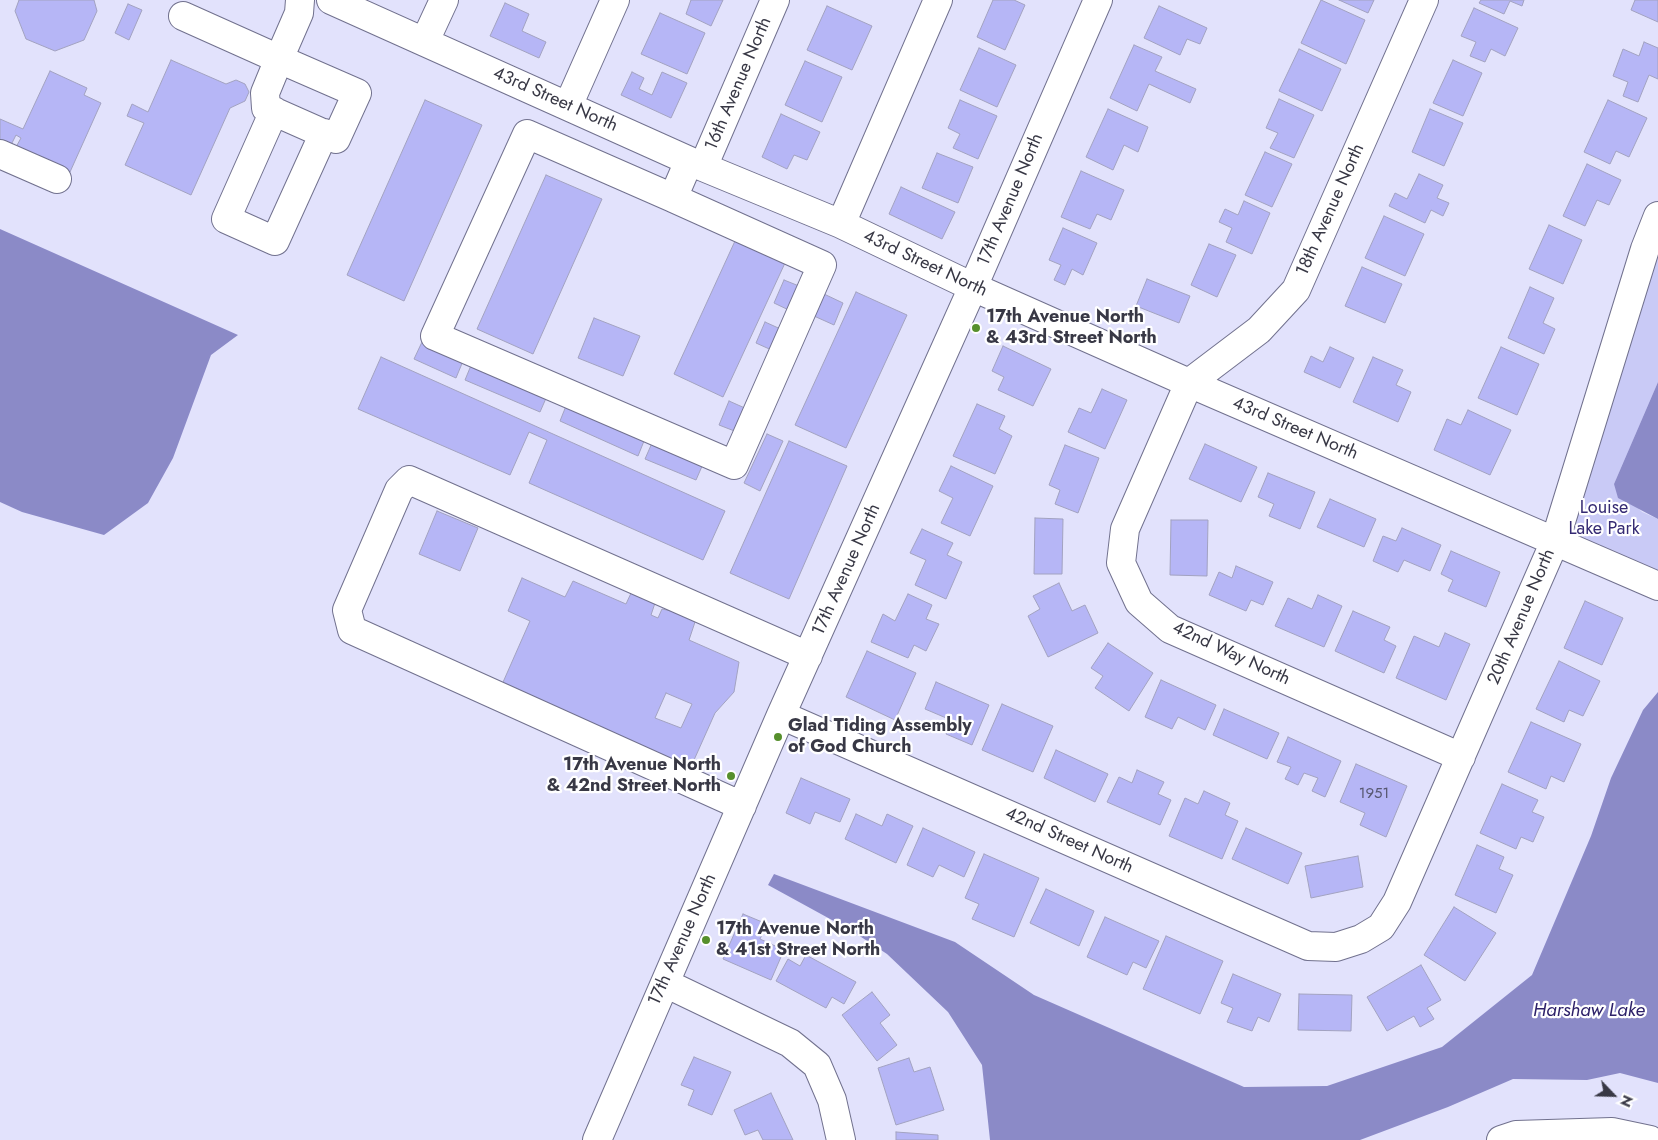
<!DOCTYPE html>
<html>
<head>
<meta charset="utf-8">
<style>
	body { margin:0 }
	#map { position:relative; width:1658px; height:1140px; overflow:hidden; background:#e2e2fc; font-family:Jost,sans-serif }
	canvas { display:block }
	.north { position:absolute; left:1588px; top:1070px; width:50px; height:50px; -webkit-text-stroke:4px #fff; paint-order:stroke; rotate:114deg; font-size:14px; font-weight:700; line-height:20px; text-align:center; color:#383845 }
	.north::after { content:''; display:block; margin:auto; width:18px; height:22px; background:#383845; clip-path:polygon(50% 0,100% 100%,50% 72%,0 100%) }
</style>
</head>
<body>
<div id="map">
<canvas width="1658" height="1140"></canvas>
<div class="north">N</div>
</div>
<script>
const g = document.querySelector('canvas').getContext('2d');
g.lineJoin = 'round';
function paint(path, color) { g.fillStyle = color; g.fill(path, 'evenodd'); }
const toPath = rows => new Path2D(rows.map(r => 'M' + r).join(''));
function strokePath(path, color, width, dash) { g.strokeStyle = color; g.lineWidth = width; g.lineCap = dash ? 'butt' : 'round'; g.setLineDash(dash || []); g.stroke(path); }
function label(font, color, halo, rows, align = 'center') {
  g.font = font + ' Jost,sans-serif'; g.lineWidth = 4.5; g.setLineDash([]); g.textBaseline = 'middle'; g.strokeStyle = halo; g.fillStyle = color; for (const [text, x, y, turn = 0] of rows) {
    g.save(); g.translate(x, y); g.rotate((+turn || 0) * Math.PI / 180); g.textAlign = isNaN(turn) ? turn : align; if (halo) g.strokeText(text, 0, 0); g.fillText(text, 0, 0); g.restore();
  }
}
const green = toPath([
	[1658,251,1658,382,1614,484,1642,512,1658,519,1658,572,1585,540,1574,529,1581,499]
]);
const water = toPath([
	[0,229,238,335,211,355,173,458,148,503,104,535,22,512,0,502],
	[1658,382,1658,519,1618,498,1614,484],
	[1658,692,1658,1083,1620,1073,1587,1080,1513,1079,1448,1107,1360,1140,990,1140,982,1065,948,1012,887,954,852,931,768,885,774,874,955,942,1034,995,1244,1087,1327,1086,1442,1047,1532,975,1591,836,1611,778,1643,710]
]);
const building = toPath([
	[19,0,94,0,97,11,84,40,55,51,26,39,15,11,19,0],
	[691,0,723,0,711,26,686,14,691,0],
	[993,0,1014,0,1025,5,1005,50,977,37,993,0],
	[1321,0,1365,20,1346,64,1301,43,1321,0],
	[1339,0,1374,0,1368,13,1339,0],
	[1481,0,1524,0,1522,6,1510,1,1504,14,1479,3,1481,0],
	[1635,0,1658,0,1658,22,1631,10,1635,0],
	[505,3,529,14,522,31,546,42,539,58,490,36,505,3],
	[128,4,142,10,129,40,115,33,128,4],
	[827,6,872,26,852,70,807,50,827,6],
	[1159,6,1207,28,1200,44,1187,39,1180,55,1144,38,1159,6],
	[1474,8,1518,28,1505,56,1491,49,1485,62,1470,56,1476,42,1461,36,1474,8],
	[660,13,705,33,687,74,641,54,660,13],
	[1644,42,1658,48,1658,79,1649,75,1638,102,1623,96,1628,82,1613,76,1623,49,1639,56,1644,42],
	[1134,45,1162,57,1155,71,1196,89,1190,103,1149,84,1137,111,1110,98,1134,45],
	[979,48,1016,65,997,107,960,90,979,48],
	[1299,49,1341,69,1322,111,1279,91,1299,49],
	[171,60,226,84,236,80,245,84,249,92,245,101,230,108,191,195,125,165,144,123,127,116,132,104,148,112,171,60],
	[1453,60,1482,73,1463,116,1433,103,1453,60],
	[805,61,842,77,822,122,785,105,805,61],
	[50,71,87,88,84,95,101,103,70,172,16,147,21,138,16,135,8,151,0,148,0,119,23,129,50,71],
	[632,72,644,78,639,89,652,95,662,72,687,83,671,118,621,95,632,72],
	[1279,99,1314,115,1294,158,1270,148,1278,133,1266,128,1279,99],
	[425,100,482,125,404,301,347,275,425,100],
	[960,100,997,116,978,159,953,148,960,134,948,128,960,100],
	[1608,100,1647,118,1629,157,1616,151,1610,164,1584,152,1608,100],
	[1108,109,1148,127,1138,152,1124,145,1113,170,1086,157,1108,109],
	[1430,109,1463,123,1444,166,1412,152,1430,109],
	[781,114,820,132,807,160,794,155,787,169,762,157,781,114],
	[1265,152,1292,164,1272,207,1245,195,1265,152],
	[937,153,973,167,958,203,922,188,937,153],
	[1587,164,1621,180,1609,205,1597,200,1585,226,1563,216,1587,164],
	[1081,171,1124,190,1111,220,1097,214,1090,229,1061,217,1081,171],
	[1419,174,1443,185,1437,198,1449,203,1443,216,1431,210,1425,223,1389,206,1395,193,1407,199,1419,174],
	[546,175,602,199,533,354,477,329,546,175],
	[901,187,955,212,942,239,889,214,901,187],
	[1244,201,1270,213,1252,254,1226,242,1232,228,1219,222,1225,209,1238,215,1244,201],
	[1384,216,1424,234,1405,276,1365,258,1384,216],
	[1549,225,1582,240,1563,284,1529,269,1549,225],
	[1063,228,1097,243,1083,275,1072,269,1065,285,1054,280,1061,265,1049,260,1063,228],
	[735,241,785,263,723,397,674,374,735,241],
	[1209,244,1236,255,1217,297,1191,285,1209,244],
	[1362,267,1402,284,1385,323,1345,306,1362,267],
	[1147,279,1190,296,1179,323,1136,306,1147,279],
	[784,280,804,288,793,312,774,303,784,280],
	[1530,287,1554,298,1543,323,1555,329,1544,354,1508,338,1530,287],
	[856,292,907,315,846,448,795,425,856,292],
	[824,294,843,303,834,325,814,316,824,294],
	[594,318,640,336,623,376,578,358,594,318],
	[765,322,785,331,776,352,756,343,765,322],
	[422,342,463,361,456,378,414,359,422,342],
	[1003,346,1051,369,1033,406,998,390,1004,377,992,371,1003,346],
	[1330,347,1354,358,1340,388,1304,372,1311,356,1323,362,1330,347],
	[1501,347,1539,364,1517,415,1478,398,1501,347],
	[381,357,725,511,703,560,529,483,547,440,529,432,510,475,358,409,381,357],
	[1373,357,1403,370,1396,385,1411,392,1398,422,1353,402,1373,357],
	[472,363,547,396,540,412,465,380,472,363],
	[1102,389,1127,400,1105,449,1068,432,1079,408,1091,413,1102,389],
	[729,401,747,409,737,432,719,425,729,401],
	[977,404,1005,416,999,429,1012,436,995,474,953,456,977,404],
	[566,406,644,441,638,456,560,421,566,406],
	[1468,410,1511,430,1490,475,1434,450,1447,419,1461,425,1468,410],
	[767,434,783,441,760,491,744,483,767,434],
	[789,441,847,466,789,599,730,573,789,441],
	[652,443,703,464,696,480,645,459,652,443],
	[1205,444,1257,467,1241,502,1189,479,1205,444],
	[1065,445,1099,458,1078,513,1055,504,1060,490,1049,485,1065,445],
	[951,466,993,486,970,536,941,523,953,498,939,491,951,466],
	[1268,473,1315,492,1300,529,1269,516,1274,504,1258,497,1268,473],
	[1330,499,1376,519,1364,547,1317,527,1330,499],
	[437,511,478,528,460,571,419,554,437,511],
	[1035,518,1063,519,1062,574,1034,574,1035,518],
	[1171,520,1208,520,1207,576,1170,575,1171,520],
	[1402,528,1441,545,1430,571,1404,560,1398,572,1373,561,1383,536,1396,541,1402,528],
	[922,529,953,543,947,555,962,562,946,599,915,585,926,560,910,553,922,529],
	[1451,551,1500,572,1486,607,1448,591,1453,580,1441,574,1451,551],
	[1236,566,1273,582,1263,605,1251,600,1246,611,1209,595,1219,572,1232,578,1236,566],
	[522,578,565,597,573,581,626,604,632,591,655,603,651,615,658,618,662,609,681,613,695,622,689,640,739,662,734,692,715,713,690,769,500,689,530,621,508,611,522,578],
	[666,693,692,704,681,728,655,718,666,693],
	[1059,583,1072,611,1085,605,1098,633,1048,657,1028,616,1040,609,1033,596,1059,583],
	[908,594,932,605,926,619,939,624,926,651,914,645,908,658,871,642,883,614,895,621,908,594],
	[1318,595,1342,606,1324,647,1275,626,1288,598,1312,609,1318,595],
	[1585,601,1623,618,1602,665,1564,648,1585,601],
	[1353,611,1390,627,1384,640,1396,646,1384,673,1335,651,1353,611],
	[1445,633,1470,644,1446,700,1396,678,1414,636,1439,647,1445,633],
	[1108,643,1153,673,1129,711,1095,688,1103,676,1091,668,1108,643],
	[867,651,916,673,895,720,846,697,867,651],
	[1559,661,1600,681,1583,716,1569,710,1564,722,1536,709,1559,661],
	[1161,680,1216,705,1205,730,1178,717,1172,729,1145,717,1161,680],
	[936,682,989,705,972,745,946,734,951,720,925,709,936,682],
	[1002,704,1053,726,1033,772,982,750,1002,704],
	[1224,709,1279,733,1267,759,1213,735,1224,709],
	[1531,722,1581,744,1564,782,1551,776,1546,789,1508,772,1531,722],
	[1288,737,1341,761,1325,797,1312,791,1318,778,1304,773,1298,785,1285,779,1291,767,1277,762,1288,737],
	[1056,750,1108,774,1095,802,1044,778,1056,750],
	[1356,764,1407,786,1386,837,1360,825,1365,813,1340,802,1356,764],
	[1137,770,1164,782,1158,794,1171,800,1160,825,1107,802,1119,777,1132,783,1137,770],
	[801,778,850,799,840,822,815,812,810,824,786,813,801,778],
	[1502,784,1538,800,1532,812,1544,817,1533,842,1521,837,1516,849,1480,833,1502,784],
	[1204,791,1230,803,1225,815,1238,821,1222,859,1169,836,1185,798,1198,804,1204,791],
	[856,814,882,826,887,814,913,826,896,863,845,839,856,814],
	[923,828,975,852,964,877,939,865,933,877,907,865,923,828],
	[1246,828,1302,853,1288,884,1232,859,1246,828],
	[1477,845,1504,857,1499,869,1513,875,1496,913,1455,895,1477,845],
	[984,854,1039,878,1014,937,972,919,979,904,965,898,984,854],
	[1358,856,1363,887,1311,898,1305,866,1358,856],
	[1046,889,1094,911,1079,946,1030,923,1046,889],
	[1454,907,1496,933,1465,981,1424,955,1454,907],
	[743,914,767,924,760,939,784,950,771,980,723,959,743,914],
	[1105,917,1159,941,1146,968,1133,962,1127,975,1087,957,1105,917],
	[1166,936,1223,961,1200,1014,1143,989,1166,936],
	[806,955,856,982,844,1004,832,997,826,1008,776,981,788,959,800,966,806,955],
	[1421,965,1441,1000,1427,1008,1434,1019,1420,1027,1414,1016,1387,1031,1367,997,1421,965],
	[1233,974,1281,994,1269,1022,1258,1017,1252,1031,1227,1022,1233,1008,1221,1003,1233,974],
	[872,992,890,1015,880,1023,897,1045,877,1061,842,1015,872,992],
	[1299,994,1352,995,1351,1031,1298,1030,1299,994],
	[694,1057,731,1072,712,1115,688,1105,694,1090,681,1085,694,1057],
	[909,1058,914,1072,930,1067,944,1110,896,1125,878,1068,909,1058],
	[771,1093,793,1140,763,1140,758,1130,745,1135,734,1110,771,1093],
	[896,1132,938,1135,938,1140,896,1140,896,1132]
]);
const minor = toPath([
	[331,0,703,167,841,224,973,287,1189,383,1658,586],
	[1424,0,1296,290,1259,330,1189,383,1125,529,1121,563,1139,602,1170,629,1461,757],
	[183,16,279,59,299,13,300,0],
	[425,41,444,0],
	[279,59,357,93,336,139,266,108,265,93,279,59],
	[568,106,615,0],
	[274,111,226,219,275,241,324,133],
	[0,154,57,179],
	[703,167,775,0],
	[673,198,527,134,435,336,734,465,822,265,673,198,689,161],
	[841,224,938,0],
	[781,715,1308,946,1336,947,1361,939,1381,927,1397,902,1555,541,1645,249,1658,216],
	[742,806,352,630,347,610,399,490,409,480,808,656],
	[665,983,790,1043,817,1065,832,1100,841,1140],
	[597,1140,781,715,973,287,1098,0],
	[1501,1140,1516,1135,1612,1132,1650,1140]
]);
const markers = [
	[976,328,5,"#568f2c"],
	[778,737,5,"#568f2c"],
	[731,776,5,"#568f2c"],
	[706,940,5,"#568f2c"]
];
const numberNames = [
	["1951",1374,794]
];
const streetNames = [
	["16th Avenue North",739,84,-67],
	["43rd Street North",555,100,24],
	["17th Avenue North",1011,200,-67],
	["18th Avenue North",1331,210,-66],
	["43rd Street North",925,264,25],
	["43rd Street North",1295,429,23],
	["17th Avenue North",847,570,-66],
	["20th Avenue North",1522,617,-67],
	["42nd Way North",1231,654,25],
	["42nd Street North",1069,841,24],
	["17th Avenue North",683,940,-66]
];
const poiNames = [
	["17th Avenue North",986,318],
	["& 43rd Street North",986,339],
	["Glad Tiding Assembly",788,727],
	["of God Church",788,748],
	["17th Avenue North",721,766,"right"],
	["& 42nd Street North",721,787,"right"],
	["17th Avenue North",716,930],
	["& 41st Street North",716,951]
];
const parkNames = [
	["Louise",1604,509],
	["Lake Park",1604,530]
];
const waterNames = [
	["Harshaw Lake",1589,1011]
];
paint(green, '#c9caf6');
paint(water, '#8b8ac7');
paint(building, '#b6b6f6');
strokePath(building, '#a2a2c0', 1);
strokePath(minor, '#71718e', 30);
strokePath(minor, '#fff', 28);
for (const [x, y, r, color] of markers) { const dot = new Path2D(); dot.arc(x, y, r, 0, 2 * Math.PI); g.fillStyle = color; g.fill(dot); strokePath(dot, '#fff', 2); }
label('15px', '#585871', null, numberNames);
label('18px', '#383845', '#fff', streetNames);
label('bold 18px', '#383845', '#fff', poiNames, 'left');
label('18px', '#352a73', '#fff', parkNames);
label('italic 19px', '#2d2169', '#fff', waterNames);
</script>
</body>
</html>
